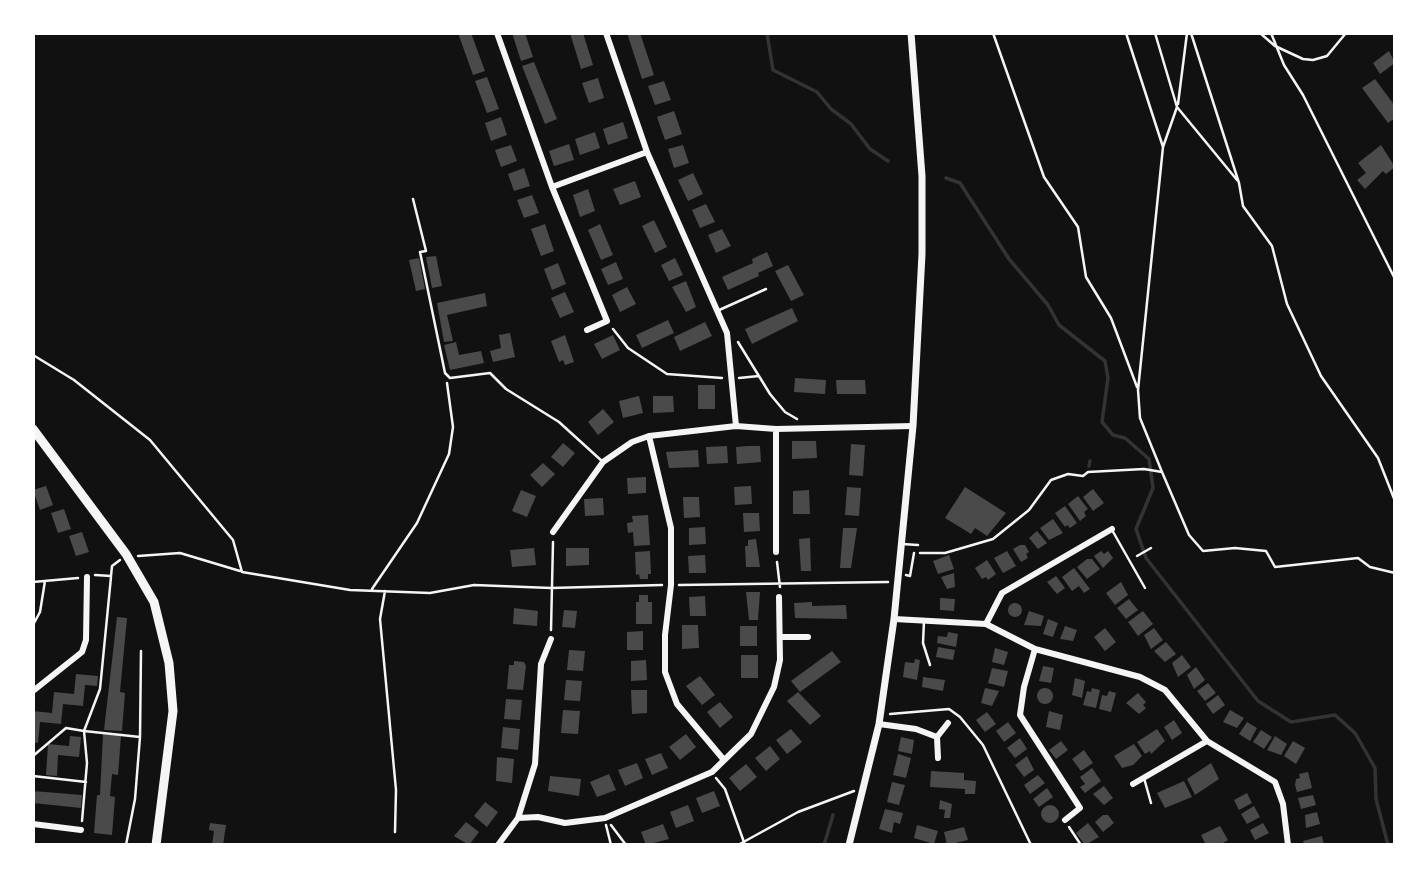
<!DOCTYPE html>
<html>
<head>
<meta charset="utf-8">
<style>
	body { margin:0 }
	#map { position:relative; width:1428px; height:878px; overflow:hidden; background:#111; font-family:Lato,sans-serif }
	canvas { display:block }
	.frame { position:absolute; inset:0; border:35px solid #fff; pointer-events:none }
</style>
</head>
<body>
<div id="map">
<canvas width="1428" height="878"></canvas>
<div class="frame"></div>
</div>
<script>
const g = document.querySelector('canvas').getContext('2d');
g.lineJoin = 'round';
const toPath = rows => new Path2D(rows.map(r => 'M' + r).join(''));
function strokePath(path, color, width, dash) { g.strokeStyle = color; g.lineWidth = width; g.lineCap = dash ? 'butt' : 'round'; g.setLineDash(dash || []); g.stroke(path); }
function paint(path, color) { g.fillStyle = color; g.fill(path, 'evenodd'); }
const stream = toPath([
	[767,33,773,70,817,92,831,109,851,124,870,149,888,161],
	[946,178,960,183,1009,259,1048,305,1059,325,1105,361,1108,378,1102,422,1113,435,1125,438,1149,459,1153,488,1136,529,1146,558,1258,701,1291,722,1335,715,1355,733,1375,768,1376,799,1388,845],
	[1089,466,1090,461],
	[824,845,833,815]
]);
const building = toPath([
	[458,33,471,33,485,71,473,75],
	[512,33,525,33,533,57,521,61],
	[570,33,583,33,593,65,581,69],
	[627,33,640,33,654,75,642,79],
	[1389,51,1395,63,1380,74,1373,63],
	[534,62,557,119,545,124,522,66],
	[487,77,499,109,487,113,475,81],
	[598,78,604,98,589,103,582,83],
	[1375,79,1395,106,1395,118,1388,123,1362,88],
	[664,81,671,100,655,105,648,86],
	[674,111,682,134,665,140,657,117],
	[501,117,507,135,491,141,485,123],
	[623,122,628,138,608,145,603,129],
	[595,132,600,148,580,155,575,139],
	[569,144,574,160,554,166,549,151],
	[511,145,517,161,501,167,495,150],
	[683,145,689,163,674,168,668,149],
	[1381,145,1395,167,1386,174,1383,171,1365,189,1357,180,1366,173,1358,163],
	[524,168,530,186,514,191,508,174],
	[693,173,703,194,688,201,678,180],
	[635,181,641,197,620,205,613,189],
	[588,189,595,211,580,217,573,195],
	[532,195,539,213,524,218,517,200],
	[706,204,715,222,700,228,692,210],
	[654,220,667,247,655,253,642,226],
	[545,224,554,251,541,256,531,229],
	[600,224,613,255,601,260,588,230],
	[722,229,731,246,716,253,708,235],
	[767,252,773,266,758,273,759,276,728,290,722,277,753,263,752,259],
	[436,256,442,286,432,288,426,257],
	[419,258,425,289,416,291,409,260],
	[675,258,683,275,669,281,661,265],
	[616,262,623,279,608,285,601,269],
	[558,263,566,284,552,290,544,269],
	[788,265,804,295,791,301,775,271],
	[686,281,696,307,686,312,672,287],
	[627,287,636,304,620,312,612,295],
	[565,292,574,312,560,318,551,298],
	[485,293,487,306,447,315,453,341,444,342,437,303],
	[792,308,798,321,752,344,745,329],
	[668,320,674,333,642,348,636,335],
	[705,322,712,336,680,351,674,337],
	[510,333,515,357,493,362,490,351,501,348,499,335],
	[565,335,574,362,565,365,563,360,559,362,551,341],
	[613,335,620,350,602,359,594,344],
	[456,342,459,355,481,351,484,363,450,370,444,345],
	[795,378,826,380,825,394,794,392],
	[836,380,865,380,866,394,837,394],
	[698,385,715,385,715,409,698,409],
	[639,396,643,413,623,418,619,401],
	[653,396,673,396,674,412,653,413],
	[603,409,614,422,598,435,588,422],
	[792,441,816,441,817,458,792,459],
	[563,443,575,453,563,467,551,457],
	[851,444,865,445,863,476,849,475],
	[727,446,728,463,707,464,706,447],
	[748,446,760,446,761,462,737,464,736,447],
	[698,450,699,467,669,468,666,452],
	[543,463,555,474,542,487,530,475],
	[646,477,646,493,628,494,627,478],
	[46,486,53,505,40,510,33,490],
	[751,486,752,504,735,505,734,487],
	[847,487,861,488,859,516,845,515],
	[965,487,1006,513,987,536,975,528,971,534,945,518],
	[1093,489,1104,503,1093,511,1083,497],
	[521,490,536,496,527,517,512,511],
	[809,490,810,514,793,514,793,491],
	[1078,496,1088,509,1084,512,1086,516,1080,521,1068,504],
	[683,497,699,497,700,517,684,518],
	[603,498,604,515,585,516,584,499],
	[1065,506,1077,523,1070,528,1067,525,1065,527,1055,513],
	[64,509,71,529,58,533,51,513],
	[743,513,759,513,760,531,744,532],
	[648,515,650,545,634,546,633,532,628,533,627,523,633,522,632,516],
	[1053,519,1063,533,1049,540,1040,528],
	[705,527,706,544,689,545,689,528],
	[843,528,857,528,851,568,840,568],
	[1037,531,1047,543,1038,549,1029,538],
	[82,532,89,552,76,556,69,536],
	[810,538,811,571,801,571,799,539],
	[756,539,760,567,746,567,745,546,748,546,748,540],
	[1020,545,1025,545,1029,552,1026,554,1028,558,1021,562,1013,549],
	[534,548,536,565,512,567,510,550],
	[566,548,589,548,589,565,566,566],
	[650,551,651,574,648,574,648,579,640,579,639,574,636,575,635,552],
	[1007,551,1016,566,1003,573,994,558],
	[1101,551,1104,554,1108,551,1113,558,1103,568,1094,556],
	[705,555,706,573,689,573,688,556],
	[949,555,954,569,938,574,933,561],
	[1087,559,1092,559,1100,569,1087,579,1077,567],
	[987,560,996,574,988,580,986,577,982,579,975,568],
	[1074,568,1090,589,1084,593,1079,586,1072,591,1062,577],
	[954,573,955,587,947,589,941,577],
	[1056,576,1065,588,1057,594,1047,582],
	[1121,582,1128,595,1115,605,1106,593],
	[746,592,760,592,758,620,749,620],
	[639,595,648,595,648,602,652,602,652,624,636,624,636,602,639,602],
	[705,596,706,616,690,616,689,597],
	[940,598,955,599,954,611,940,610],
	[1129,599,1138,610,1126,619,1117,608],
	[812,602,812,606,846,605,847,619,795,618,794,603],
	'1008 610a7 7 0 1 1 14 0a7 7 0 1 1-14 0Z',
	[514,608,538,611,537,626,513,624],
	[564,610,577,611,575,628,562,627],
	[1029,611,1044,616,1041,626,1024,625],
	[1143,611,1153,624,1138,636,1128,622],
	[117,617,127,618,120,692,125,693,122,731,104,730],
	[1048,619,1058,623,1053,637,1043,634],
	[682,625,698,625,699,648,682,649],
	[740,626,757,626,757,646,740,646],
	[1065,626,1077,630,1073,641,1060,639],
	[1105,628,1116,642,1105,651,1094,637],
	[1154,628,1163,640,1151,649,1144,635],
	[643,631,643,650,627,650,627,632],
	[948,632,958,634,956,647,937,643,938,636,947,637],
	[1166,642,1176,654,1165,662,1154,651],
	[938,647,955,650,953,660,936,657],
	[995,648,1008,652,1004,665,992,662],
	[569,650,585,651,583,671,567,670],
	[832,651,841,662,800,692,791,681],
	[741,655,758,655,758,678,741,678],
	[1182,655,1191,667,1178,677,1172,663],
	[915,659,920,660,917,680,903,677,905,662,914,663],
	[646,660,647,680,631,681,631,661],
	[514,661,524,662,526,666,523,690,507,689,509,665,514,665],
	[1043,666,1054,668,1051,683,1039,681],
	[1196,667,1205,680,1194,689,1187,675],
	[992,668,1008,671,1004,687,988,683],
	[76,674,98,676,97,686,85,685,83,706,63,704,61,724,40,722,38,743,33,742,33,711,52,713,54,692,74,694],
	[700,676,715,695,702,705,686,686],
	[923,677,945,680,943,691,922,687],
	[1075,678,1085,681,1082,698,1072,695],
	[566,680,582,681,580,701,564,700],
	[1208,683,1216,693,1205,701,1197,691],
	[985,688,999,691,992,706,981,703],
	[1092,688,1100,690,1096,708,1083,705,1087,691,1091,692],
	'1037 696a8 8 0 1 1 16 0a8 8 0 1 1-16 0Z',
	[631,690,647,690,647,713,632,714],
	[1109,691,1116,693,1111,712,1099,709,1102,695,1107,696],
	[798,692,821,716,810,725,787,701],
	[1138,693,1146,702,1143,705,1146,708,1139,714,1126,703],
	[1218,695,1225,705,1213,714,1206,704],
	[506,699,522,700,520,720,504,719],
	[720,702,733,717,720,728,707,712],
	[563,710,580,711,578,734,561,733],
	[1230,710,1244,718,1237,728,1223,722],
	[1049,711,1063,715,1060,730,1046,727],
	[987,712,996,724,985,732,976,720],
	[1174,720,1182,733,1172,740,1164,727],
	[1008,722,1016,733,1004,742,996,731],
	[1247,722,1257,728,1250,741,1239,734],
	[503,727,520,729,518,750,501,748],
	[791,729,802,742,787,754,776,740],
	[1157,729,1165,741,1151,754,1150,751,1145,754,1137,742],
	[1261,730,1272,737,1264,749,1253,742],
	[103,734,121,736,118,775,112,774,110,796,115,797,112,835,94,833,97,795,100,795],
	[686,734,696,747,680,760,669,747],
	[70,736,81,737,79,757,58,755,57,776,46,775,48,744,69,746],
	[1275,736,1287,744,1281,755,1267,750],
	[901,737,914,740,912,754,898,751],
	[1020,738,1027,749,1015,758,1007,748],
	[1061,741,1068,750,1056,759,1049,750],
	[1293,741,1305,748,1296,764,1284,756],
	[1134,744,1142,756,1133,765,1122,768,1114,756],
	[770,746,780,759,766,771,755,758],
	[1084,750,1093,763,1081,771,1072,759],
	[661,753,668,768,652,775,645,759],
	[898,754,911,758,906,778,893,775],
	[1027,756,1034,770,1024,777,1015,765],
	[497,757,514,759,512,783,496,781],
	[637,763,643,778,625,786,618,770],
	[1211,763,1219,779,1195,795,1187,779],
	[746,764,757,777,740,791,729,778],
	[1092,768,1101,781,1085,793,1080,787,1085,784,1080,777],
	[931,771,964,773,964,780,976,781,975,794,965,794,965,789,930,787],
	[1308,772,1312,788,1297,792,1295,785,1296,779,1300,778,1299,774],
	[609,774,616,790,597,797,590,782],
	[1038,775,1045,783,1030,794,1024,785],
	[550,776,581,779,579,796,548,791],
	[1184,781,1192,797,1165,808,1157,793],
	[892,782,905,785,899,805,887,802],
	[1104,786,1113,798,1104,805,1093,794],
	[1047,788,1053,797,1039,807,1033,799],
	[33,791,82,795,81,808,33,803],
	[714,791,720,806,702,813,696,798],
	[1247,793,1252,803,1239,810,1234,800],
	[1313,795,1316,805,1301,809,1298,798],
	[940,800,952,804,950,818,944,818,945,810,939,809],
	[485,802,498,812,487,827,474,816],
	[688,805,694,821,676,828,670,812],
	'1041 814a9 9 0 1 1 18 0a9 9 0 1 1-18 0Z',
	[1254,806,1260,817,1247,824,1241,814],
	[885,809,903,813,900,824,894,822,892,833,879,829],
	[1317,812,1320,824,1306,828,1305,815],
	[1103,815,1108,815,1114,823,1103,832,1095,822],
	[466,822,479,832,469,845,454,836],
	[210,823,226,825,223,845,212,845,214,831,209,830],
	[1088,823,1099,837,1085,845,1076,833],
	[1263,823,1269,833,1255,840,1250,830],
	[663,824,669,839,646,845,641,832],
	[917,825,938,831,934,844,914,838],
	[1220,826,1228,840,1220,845,1206,845,1201,835],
	[964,827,968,840,947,845,944,832],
	[1322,836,1324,845,1304,845,1303,841]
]);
const path = toPath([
	[993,33,1044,177,1078,227,1086,277,1111,318,1137,387],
	[1126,33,1163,147,1138,390,1140,418,1162,472],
	[1155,33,1177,107],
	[1191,33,1239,183,1243,206,1272,246,1287,304,1321,376,1378,458,1395,501],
	[1260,33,1275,46,1303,59,1313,60,1327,56,1346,33],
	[1271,33,1284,65,1303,95,1395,279],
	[1178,104,1187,33],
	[1163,147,1177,107,1237,180],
	[613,329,628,348,667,374,722,378],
	[738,342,770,394,785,412,797,419],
	[33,355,74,380,150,440,233,540,242,572,350,590,430,593,474,585,551,588,662,585],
	[739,378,759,376],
	[920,553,945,553,993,539,1029,510,1051,480,1068,474,1083,476,1088,472,1144,469,1162,472,1189,535,1203,551,1235,548,1266,551,1275,567,1358,558,1370,567,1395,573],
	[138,556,180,553,240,571],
	[1137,556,1151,548],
	[777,562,780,587],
	[95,575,111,576,112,566,120,560],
	[906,575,910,576,914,553],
	[111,577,100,689,84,731,140,737],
	[33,582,78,578],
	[679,585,888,582],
	[372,589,417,523,449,454,453,427,447,383],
	[385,591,380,619,396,790,395,832],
	[33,625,40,612,45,581],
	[551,630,553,542],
	[890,714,949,709,960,717,983,745,1031,845],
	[33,756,66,728,84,731,87,763,82,821],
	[33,776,86,782],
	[716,778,725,789,745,845],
	[606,825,611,845],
	[611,825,626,845],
	[1069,827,1081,845],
	[126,845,135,799,140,737,141,651],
	[738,845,798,812,854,791]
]);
const service = toPath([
	[413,199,426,251,420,252,445,373,450,378,490,373,506,389,559,422,603,462],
	[717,311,766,289],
	[1112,530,1145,588],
	[902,544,918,545],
	[924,621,923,643,930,665],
	[1144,778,1151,803]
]);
const minor = toPath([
	[497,33,552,187,607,321,587,330],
	[606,33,647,152,727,333,736,426],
	[552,187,647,152],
	[649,436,671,528,671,585,665,635,665,672,677,704,724,760],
	[553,532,603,462,632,442,649,436,736,426,776,429,913,426],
	[776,552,776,429],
	[894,619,986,624,1035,649,1140,677,1165,690,1207,741,1275,782,1283,804,1288,845],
	[986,624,1002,593,1112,529],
	[780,637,808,637],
	[1035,649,1024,687,1020,715,1080,808,1065,820],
	[33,691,82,652,86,640,87,577],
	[879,724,916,729,937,737,938,758],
	[937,737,948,723],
	[1133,784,1207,741],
	[518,818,538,817,565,823,605,818,712,772,751,734,774,687,780,660,779,597],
	[33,824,81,830],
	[498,845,518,818,535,764,541,664,551,639]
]);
const tertiary = toPath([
	[849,845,879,724,894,619,913,426,922,254,922,176,911,33]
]);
const secondary = toPath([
	[33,429,126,554,154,602,169,663,173,711,156,845]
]);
strokePath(stream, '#333', 3.5);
paint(building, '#4a4a4a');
strokePath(path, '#f5f5f5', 2.5);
strokePath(service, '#f5f5f5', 2.5);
strokePath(minor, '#f5f5f5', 6);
strokePath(tertiary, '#f5f5f5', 7);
strokePath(secondary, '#f5f5f5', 9);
</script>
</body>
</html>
